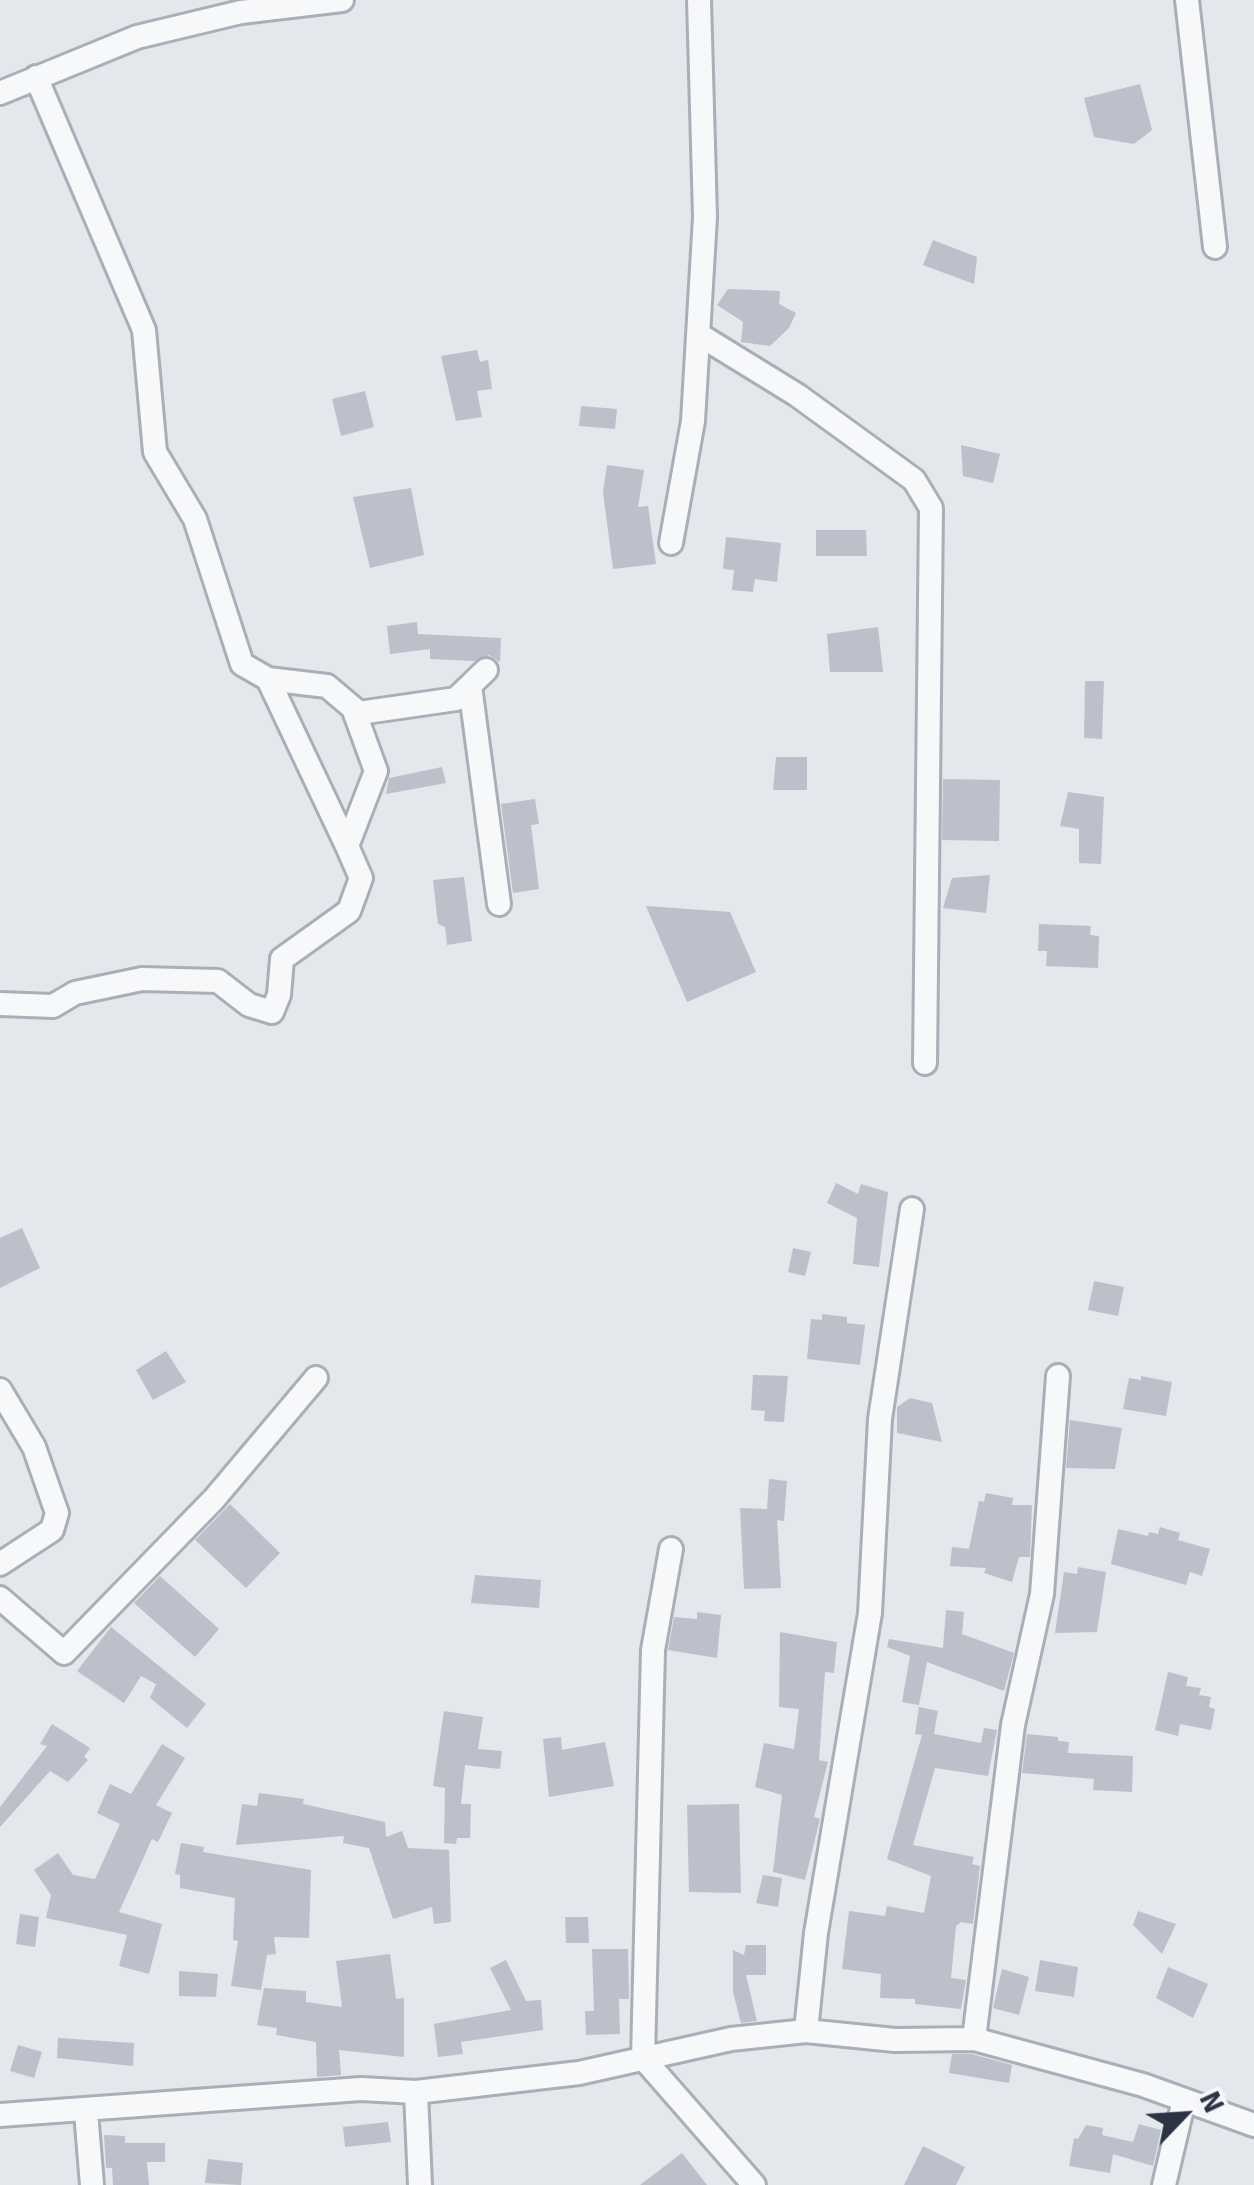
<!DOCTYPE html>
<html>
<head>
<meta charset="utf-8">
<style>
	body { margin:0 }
	#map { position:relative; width:1254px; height:2185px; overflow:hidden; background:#e4e7ec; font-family:Signika,sans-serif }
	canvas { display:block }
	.north { position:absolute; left:1134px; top:2065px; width:100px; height:100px; -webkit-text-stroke:8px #f4f6f9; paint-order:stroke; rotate:65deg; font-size:28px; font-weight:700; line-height:40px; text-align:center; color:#2b3445 }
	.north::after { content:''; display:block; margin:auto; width:35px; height:45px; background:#2b3445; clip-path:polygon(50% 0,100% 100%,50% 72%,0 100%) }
</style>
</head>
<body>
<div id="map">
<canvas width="1254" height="2185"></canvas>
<div class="north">N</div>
</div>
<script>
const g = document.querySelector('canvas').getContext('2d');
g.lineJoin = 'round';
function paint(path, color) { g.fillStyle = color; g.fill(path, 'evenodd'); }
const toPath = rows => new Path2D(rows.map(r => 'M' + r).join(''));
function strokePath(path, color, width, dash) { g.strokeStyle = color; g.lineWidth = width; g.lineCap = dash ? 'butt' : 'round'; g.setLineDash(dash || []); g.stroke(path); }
const building = toPath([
	[1140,84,1152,130,1134,144,1094,137,1084,98],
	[933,240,977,257,974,284,923,265],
	[728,289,780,291,779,304,796,313,789,328,770,346,741,342,743,322,717,305],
	[477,350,480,362,488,360,492,389,477,391,482,417,456,421,441,356],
	[365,391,374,427,341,436,332,399],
	[581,406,617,409,615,429,579,426],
	[961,445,1000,454,993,483,963,476],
	[607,465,644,470,638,507,648,506,656,564,613,569,603,492],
	[411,488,424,555,370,568,353,497],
	[816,530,866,530,867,556,816,556],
	[726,537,781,543,777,582,755,579,753,592,732,590,734,570,723,569],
	[417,622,418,634,501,638,500,662,489,655,474,661,430,659,430,649,390,654,387,626],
	[878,627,883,672,830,672,827,634],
	[1085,681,1104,681,1102,739,1084,738],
	[776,757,807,757,807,790,773,790],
	[442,767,446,783,386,794,389,778],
	[943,779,1000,780,999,841,942,840],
	[1068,792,1104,797,1101,864,1079,863,1079,829,1060,826],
	[535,799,539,824,531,825,539,889,513,893,501,804],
	[990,875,986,913,943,908,952,878],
	[464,877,472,941,447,945,445,927,438,924,433,880],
	[646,906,730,912,756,972,687,1002],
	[1039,924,1091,926,1090,935,1099,936,1098,968,1046,966,1047,951,1038,951],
	[836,1183,858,1194,861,1184,888,1192,879,1267,853,1264,857,1218,827,1203],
	[22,1228,40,1268,0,1288,0,1238],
	[793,1248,811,1252,805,1276,788,1272],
	[1094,1281,1124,1287,1118,1316,1088,1310],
	[822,1314,847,1317,847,1323,865,1325,860,1365,807,1359,811,1319,822,1320],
	[166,1351,186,1382,153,1400,136,1370],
	[753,1375,788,1376,784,1422,764,1421,765,1411,751,1410],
	[1141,1376,1172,1382,1166,1416,1123,1409,1129,1378,1141,1380],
	[910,1398,932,1403,942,1442,897,1433,897,1407],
	[1070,1420,1122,1428,1115,1469,1066,1468],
	[769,1479,787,1481,784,1521,777,1520,781,1588,744,1589,740,1508,767,1509],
	[986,1493,1013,1498,1012,1505,1032,1505,1030,1557,1019,1557,1012,1582,984,1573,986,1568,950,1566,952,1547,969,1549,979,1501,984,1502],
	[230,1504,280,1553,246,1588,195,1540],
	[1160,1527,1180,1533,1178,1540,1210,1549,1202,1576,1190,1572,1186,1585,1111,1564,1118,1529,1148,1536,1149,1532,1158,1534],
	[1078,1567,1106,1572,1097,1632,1055,1633,1064,1572,1077,1574],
	[475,1575,541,1580,539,1608,471,1603],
	[160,1576,219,1629,195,1657,134,1603],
	[946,1610,964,1612,962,1634,1014,1653,1004,1691,927,1662,919,1705,902,1702,910,1656,887,1647,889,1639,943,1648],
	[697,1612,721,1615,717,1658,668,1650,674,1617,697,1619],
	[111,1627,206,1704,187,1728,150,1698,156,1684,141,1676,124,1703,77,1671],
	[780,1632,837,1642,834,1673,825,1672,819,1760,828,1762,814,1817,820,1819,805,1880,773,1872,782,1795,755,1787,764,1743,794,1749,799,1709,779,1707],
	[1168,1672,1188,1677,1186,1686,1201,1688,1199,1695,1211,1697,1209,1707,1215,1709,1211,1730,1180,1724,1178,1736,1155,1730],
	[919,1707,938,1711,934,1734,981,1743,984,1728,997,1730,988,1776,935,1768,913,1845,974,1857,972,1864,980,1866,973,1924,961,1922,956,1926,951,1978,966,1980,961,2009,915,2004,915,1999,880,1998,881,1974,842,1969,849,1911,885,1916,887,1906,924,1913,931,1876,887,1859,922,1735,915,1734],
	[444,1711,483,1717,478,1749,502,1751,500,1769,465,1765,461,1804,471,1804,470,1838,457,1838,456,1844,444,1843,445,1788,433,1786],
	[52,1724,90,1748,84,1757,88,1760,68,1782,50,1771,0,1827,0,1807,47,1746,40,1744],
	[1027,1734,1058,1737,1058,1741,1069,1742,1068,1753,1133,1756,1132,1792,1093,1790,1094,1779,1022,1773],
	[561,1737,562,1750,605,1742,614,1786,549,1797,543,1739],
	[162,1744,185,1758,156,1805,172,1813,158,1842,152,1839,119,1912,162,1924,149,1974,119,1966,127,1935,46,1918,51,1895,34,1870,58,1853,73,1875,95,1879,120,1824,97,1813,110,1784,131,1794],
	[259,1793,304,1799,303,1804,385,1822,386,1837,402,1831,408,1848,449,1850,451,1922,434,1924,432,1907,393,1919,369,1848,343,1843,344,1836,236,1845,242,1804,257,1806],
	[739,1804,741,1893,689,1892,687,1805],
	[181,1843,204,1847,203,1852,311,1870,309,1938,274,1937,276,1954,267,1955,261,1990,231,1986,238,1941,233,1940,235,1898,180,1888,180,1875,175,1874],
	[763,1875,782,1878,778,1907,756,1903],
	[1138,1911,1176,1924,1162,1954,1133,1925],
	[20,1914,39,1917,35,1947,16,1944],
	[565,1917,588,1917,589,1943,566,1943],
	[746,1945,766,1945,766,1975,746,1975,757,2021,741,2023,733,1992,733,1950,744,1955],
	[592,1949,628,1949,629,1999,619,1999,620,2034,586,2035,585,2011,594,2011],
	[390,1954,396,1999,404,1998,404,2057,339,2050,341,2075,317,2077,316,2042,276,2035,277,2028,257,2025,264,1988,306,1991,306,2002,342,2007,336,1961],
	[506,1960,526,2001,541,2000,543,2030,461,2042,463,2054,438,2057,434,2024,511,2010,490,1968],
	[1040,1960,1078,1967,1074,1997,1035,1991],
	[1168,1967,1208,1984,1193,2018,1156,1998],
	[1002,1969,1029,1977,1019,2015,993,2008],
	[179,1971,218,1974,216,1997,179,1996],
	[58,2038,134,2043,133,2066,57,2058],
	[18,2045,42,2052,34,2078,10,2071],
	[952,2054,972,2054,1012,2065,1009,2083,949,2073],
	[388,2122,391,2142,345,2147,343,2127],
	[1139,2124,1161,2130,1153,2166,1113,2154,1110,2173,1069,2166,1074,2138,1078,2139,1086,2125,1103,2128,1102,2135,1133,2142],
	[104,2135,125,2136,125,2143,165,2143,165,2162,147,2162,149,2185,113,2185,112,2168,106,2168],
	[923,2146,965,2167,956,2185,904,2185],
	[682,2153,707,2185,640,2185],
	[208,2159,243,2163,241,2185,205,2183]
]);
const minor = toPath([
	[1187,0,1215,247],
	[36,77,144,330,155,452,195,519,242,664,268,679,327,686,359,713,456,699,486,670],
	[0,93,137,37,241,12,342,0],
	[698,334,797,395,914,480,931,508,925,1063],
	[671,543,693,421,705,217,699,0],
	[268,679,347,846,376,771,353,708],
	[470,686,499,904],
	[0,1004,53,1006,75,993,142,979,218,981,249,1005,272,1012,279,995,282,959,349,911,361,878,347,846],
	[0,1390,34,1447,57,1513,52,1530,0,1564],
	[671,1549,653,1650,643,2058,754,2185],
	[0,1598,64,1653,214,1499,316,1378],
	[806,2031,816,1933,870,1613,880,1419,912,1209],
	[974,2039,1013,1725,1042,1594,1058,1376],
	[416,2092,420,2185],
	[86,2112,92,2185],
	[0,2115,361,2089,416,2092,579,2073,731,2039,806,2031,895,2040,974,2039,1143,2085,1254,2125],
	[1164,2185,1184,2100]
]);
paint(building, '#bbc0ca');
strokePath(minor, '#a9aeb7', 28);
strokePath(minor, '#f7f8fa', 22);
</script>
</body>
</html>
